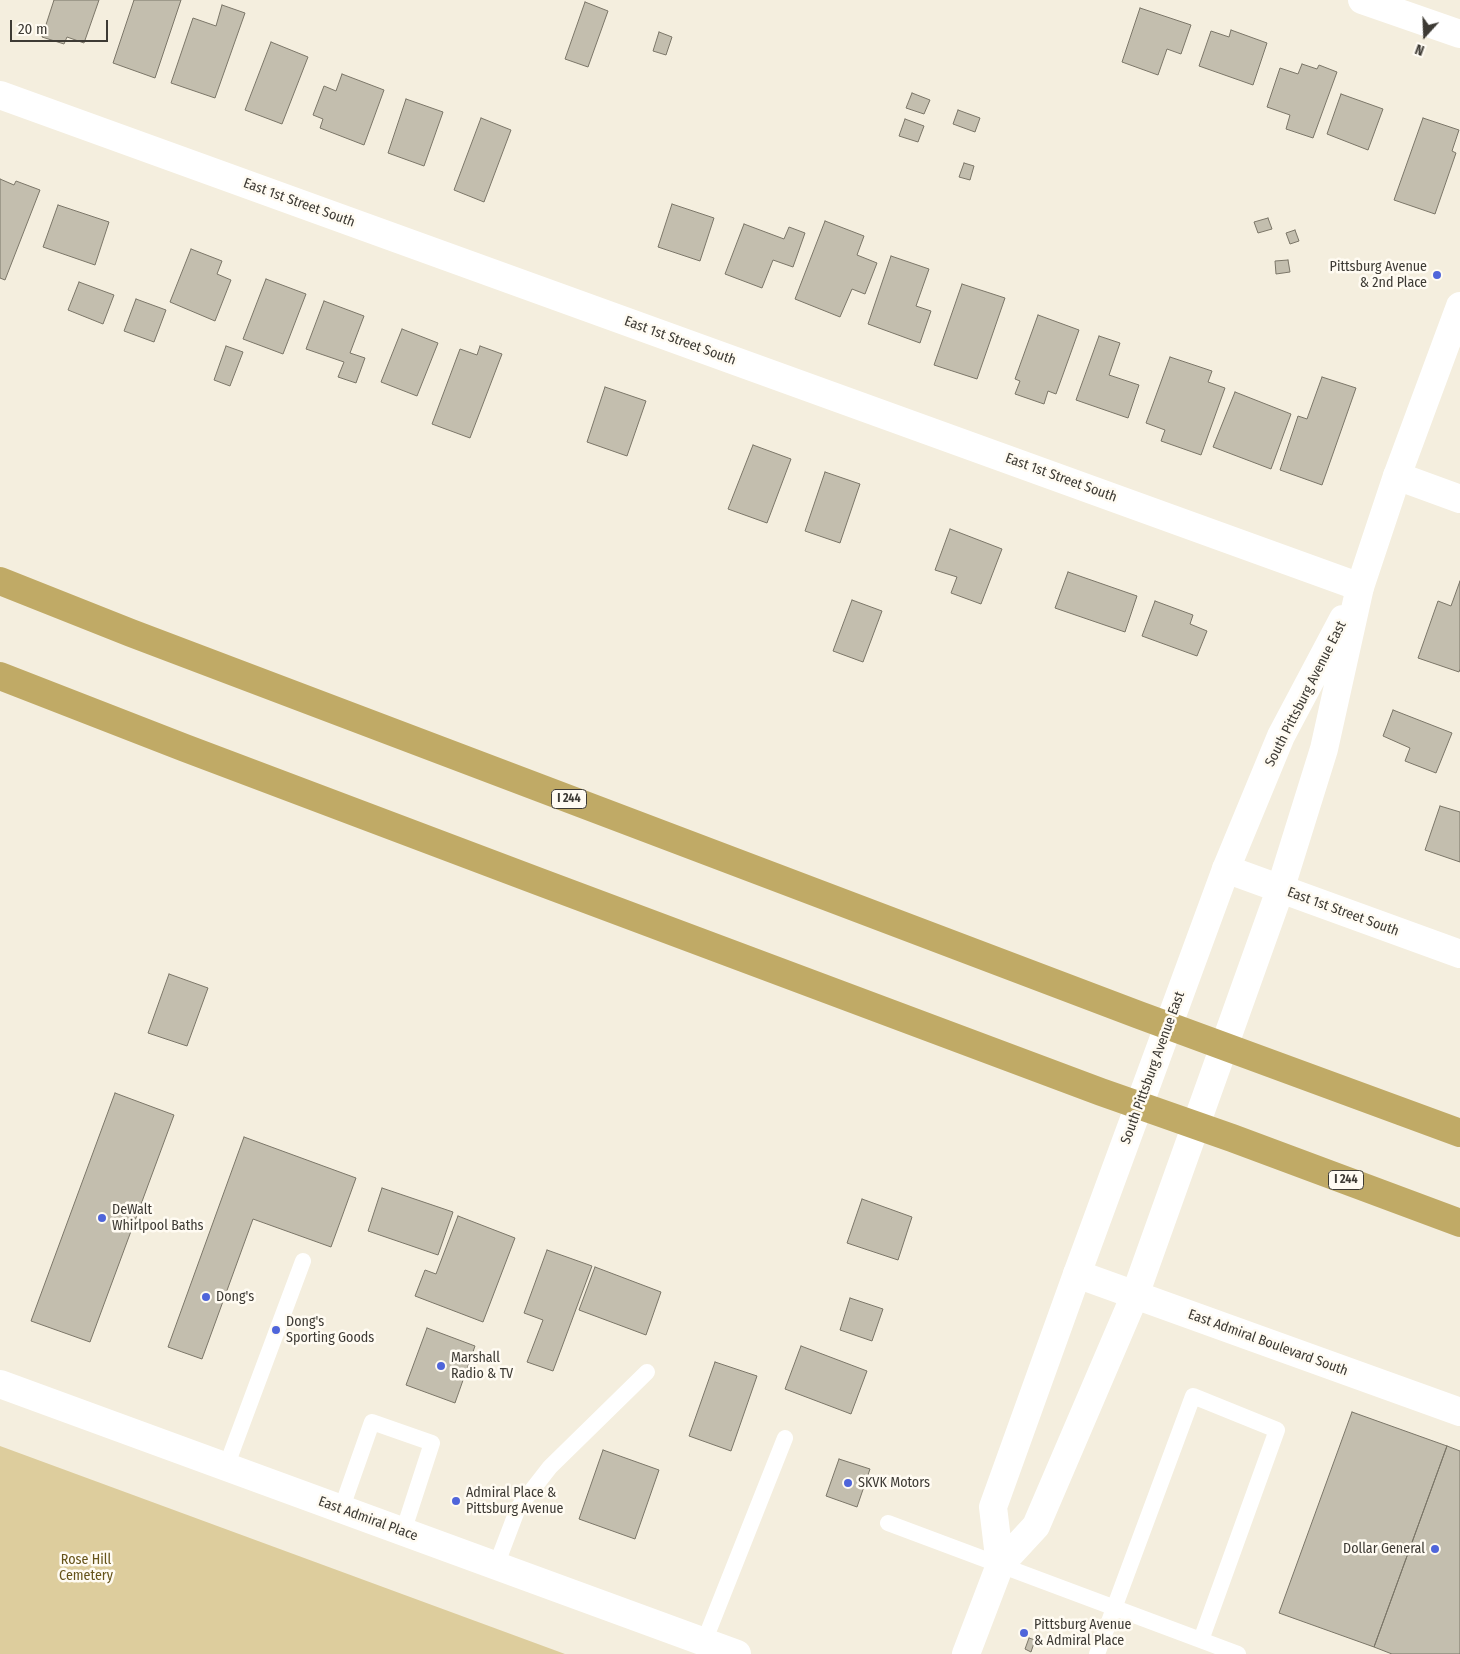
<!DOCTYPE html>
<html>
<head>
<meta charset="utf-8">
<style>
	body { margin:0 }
	#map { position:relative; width:1460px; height:1654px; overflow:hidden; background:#f4eede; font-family:"Fira Sans Condensed",sans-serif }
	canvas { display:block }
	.north { position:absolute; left:1400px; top:10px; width:50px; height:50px; -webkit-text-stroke:4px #fffbf2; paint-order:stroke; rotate:200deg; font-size:14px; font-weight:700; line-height:20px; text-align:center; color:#3d3a34 }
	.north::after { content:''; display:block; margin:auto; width:18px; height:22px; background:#3d3a34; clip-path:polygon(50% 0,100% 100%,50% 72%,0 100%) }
	.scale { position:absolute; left:10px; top:20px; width:98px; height:22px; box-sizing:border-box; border:2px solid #3d3a34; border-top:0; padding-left:6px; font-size:15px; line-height:18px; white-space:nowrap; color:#3d3a34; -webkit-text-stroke:4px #fffbf2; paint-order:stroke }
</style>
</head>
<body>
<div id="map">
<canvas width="1460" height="1654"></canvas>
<div class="north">N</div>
<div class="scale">20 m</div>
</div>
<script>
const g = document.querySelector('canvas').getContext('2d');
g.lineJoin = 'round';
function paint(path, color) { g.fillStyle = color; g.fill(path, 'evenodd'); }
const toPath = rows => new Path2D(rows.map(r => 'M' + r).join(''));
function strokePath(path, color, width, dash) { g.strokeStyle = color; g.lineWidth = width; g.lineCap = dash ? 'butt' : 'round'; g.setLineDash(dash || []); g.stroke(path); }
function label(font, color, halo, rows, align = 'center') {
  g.font = font + ' "Fira Sans Condensed",sans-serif'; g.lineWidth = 5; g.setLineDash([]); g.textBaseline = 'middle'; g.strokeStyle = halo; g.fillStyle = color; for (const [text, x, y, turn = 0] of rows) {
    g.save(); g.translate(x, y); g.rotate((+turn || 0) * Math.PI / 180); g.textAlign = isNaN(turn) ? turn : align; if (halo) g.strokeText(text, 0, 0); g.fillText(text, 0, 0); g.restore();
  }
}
const green = toPath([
	[0,1446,565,1654,0,1654]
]);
const building = toPath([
	[54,0,99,0,84,43,67,37,64,44,42,37,54,0],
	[134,0,181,0,155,78,113,63,134,0],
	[585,2,608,11,588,67,565,59,585,2],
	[222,5,245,13,215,98,171,83,193,18,216,26,222,5],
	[1140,8,1191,25,1181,54,1167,49,1158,75,1122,62,1140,8],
	[1231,30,1267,43,1253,85,1199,66,1211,31,1229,37,1231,30],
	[659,32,672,37,666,55,653,51,659,32],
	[271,42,308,57,282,124,245,110,271,42],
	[1302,64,1317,69,1319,65,1337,72,1313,138,1286,129,1290,115,1267,107,1280,68,1298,74,1302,64],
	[342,74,384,90,364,145,320,128,323,119,313,115,324,86,336,91,342,74],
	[912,93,930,100,924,114,906,108,912,93],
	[1341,94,1383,109,1368,150,1327,134,1341,94],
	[406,99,443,112,424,166,388,153,406,99],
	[958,110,980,118,975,132,953,124,958,110],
	[481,118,511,130,484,202,454,190,481,118],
	[1423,118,1459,130,1452,151,1456,153,1435,214,1394,200,1423,118],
	[905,119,924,126,918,142,899,136,905,119],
	[964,163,974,166,970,180,959,177,964,163],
	[0,179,14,185,16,181,40,190,5,280,0,278,0,179],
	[672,204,714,218,700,261,658,247,672,204],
	[58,205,109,222,95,265,43,247,58,205],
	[1268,218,1272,229,1258,233,1254,222,1268,218],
	[825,221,864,236,857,255,877,263,865,294,852,289,840,317,795,299,825,221],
	[744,224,784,239,789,227,805,233,793,267,773,260,762,288,725,274,744,224],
	[1295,230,1299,241,1290,244,1286,233,1295,230],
	[191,249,222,261,217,274,231,280,215,321,170,302,191,249],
	[891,256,929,269,916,306,931,311,920,343,868,324,891,256],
	[1288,260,1290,272,1276,274,1275,261,1288,260],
	[266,279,306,294,283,354,243,339,266,279],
	[79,282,114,295,103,324,68,310,79,282],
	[962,284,1005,298,977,379,934,365,962,284],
	[136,299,166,310,154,342,124,331,136,299],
	[324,301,364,316,350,353,365,358,356,383,338,377,344,362,306,349,324,301],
	[1038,315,1079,330,1056,394,1048,391,1044,404,1015,394,1020,381,1015,379,1038,315],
	[402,329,438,343,417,396,381,382,402,329],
	[1099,336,1120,343,1109,375,1139,385,1128,418,1076,400,1099,336],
	[226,346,243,352,230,386,214,380,226,346],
	[480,346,502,354,470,438,432,424,460,349,477,355,480,346],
	[1170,357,1212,371,1208,382,1225,388,1201,455,1161,441,1165,430,1146,423,1170,357],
	[1322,377,1356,388,1322,485,1280,470,1298,416,1307,419,1322,377],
	[605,387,646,401,627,456,587,442,605,387],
	[1235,392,1291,414,1271,469,1213,447,1235,392],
	[753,445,791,459,767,523,728,509,753,445],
	[825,472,860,484,840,543,805,531,825,472],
	[950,529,1002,549,981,604,951,593,957,577,935,570,950,529],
	[1068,572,1137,596,1125,632,1055,608,1068,572],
	[1460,581,1460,669,1459,672,1418,658,1438,601,1451,606,1460,581],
	[852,600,882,611,863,662,833,651,852,600],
	[1155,601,1193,615,1190,624,1207,631,1197,656,1142,636,1155,601],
	[1393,710,1452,733,1436,773,1405,761,1410,748,1383,736,1393,710],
	[1440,806,1460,812,1460,862,1425,850,1440,806],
	[169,974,208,988,187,1046,148,1033,169,974],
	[115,1093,174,1115,90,1342,31,1321,115,1093],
	[244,1137,356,1178,331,1247,253,1219,202,1359,168,1347,244,1137],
	[382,1188,453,1212,438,1255,368,1231,382,1188],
	[862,1199,912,1217,898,1260,847,1243,862,1199],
	[458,1216,515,1238,483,1322,415,1296,425,1270,436,1274,458,1216],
	[547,1250,592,1266,553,1371,527,1362,543,1320,524,1313,547,1250],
	[595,1267,661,1292,646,1335,579,1310,595,1267],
	[850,1298,883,1309,872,1341,840,1330,850,1298],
	[427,1328,475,1346,455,1403,406,1385,427,1328],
	[801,1346,867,1371,851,1414,785,1389,801,1346],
	[715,1362,757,1376,731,1451,689,1436,715,1362],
	[1352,1412,1447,1446,1374,1647,1279,1613,1352,1412],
	[1447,1446,1460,1451,1460,1654,1392,1654,1374,1647,1447,1446],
	[603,1450,659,1470,635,1539,579,1519,603,1450],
	[839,1459,870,1469,857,1507,826,1496,839,1459],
	[1029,1638,1035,1640,1031,1652,1025,1649,1029,1638]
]);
const service = toPath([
	[226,1467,303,1261],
	[341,1510,372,1422,432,1443,403,1532],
	[888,1523,1238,1654],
	[496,1566,518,1508,550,1467,647,1372],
	[704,1642,785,1438],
	[1097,1654,1193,1396,1277,1430,1201,1640]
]);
const minor = toPath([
	[1362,0,1460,34],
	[0,95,1360,587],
	[1397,476,1460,499],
	[1226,869,1460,954],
	[1077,1274,1460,1412]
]);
const tertiary = toPath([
	[1000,1565,993,1507,1077,1274,1226,869,1281,736,1343,619],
	[966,1654,1000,1565,1036,1526,1135,1295,1280,890,1324,749,1360,587,1397,476,1460,306]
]);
const secondary = toPath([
	[0,1384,737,1654]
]);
const motorway = toPath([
	[0,581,131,633,1139,1015,1460,1133],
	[0,676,185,748,540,882,1101,1092,1232,1138,1460,1223]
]);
const markers = [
	[1437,275,5,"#4f65da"],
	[102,1218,5,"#4f65da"],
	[206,1297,5,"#4f65da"],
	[276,1330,5,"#4f65da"],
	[441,1366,5,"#4f65da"],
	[848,1483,5,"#4f65da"],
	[456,1501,5,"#4f65da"],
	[1435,1549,5,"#4f65da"],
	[1024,1633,5,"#4f65da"]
];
const shields = [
	[569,799,35],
	[1346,1180,35]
];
const shieldNames = [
	["I 244",569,799],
	["I 244",1346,1180]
];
const streetNames = [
	["East 1st Street South",299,203,20],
	["East 1st Street South",680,341,20],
	["East 1st Street South",1061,478,20],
	["South Pittsburg Avenue East",1306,694,-63],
	["East 1st Street South",1343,912,20],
	["South Pittsburg Avenue East",1153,1068,-70],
	["East Admiral Boulevard South",1268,1343,20],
	["East Admiral Place",368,1519,20]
];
const poiNames = [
	["Pittsburg Avenue",1427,267,"right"],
	["& 2nd Place",1427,283,"right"],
	["DeWalt",112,1210],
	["Whirlpool Baths",112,1226],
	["Dong's",216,1297],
	["Dong's",286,1322],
	["Sporting Goods",286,1338],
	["Marshall",451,1358],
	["Radio & TV",451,1374],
	["SKVK Motors",858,1483],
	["Admiral Place &",466,1493],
	["Pittsburg Avenue",466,1509],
	["Dollar General",1425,1549,"right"],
	["Pittsburg Avenue",1034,1625],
	["& Admiral Place",1034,1641]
];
const parkNames = [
	["Rose Hill",86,1560],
	["Cemetery",86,1576]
];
paint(green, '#ddcd9d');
paint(building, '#c3beae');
strokePath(building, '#7b7668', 1);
strokePath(service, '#fff', 16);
strokePath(minor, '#fff', 28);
strokePath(tertiary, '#fff', 28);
strokePath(secondary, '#fff', 28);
strokePath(motorway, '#c0aa66', 28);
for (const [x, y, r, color] of markers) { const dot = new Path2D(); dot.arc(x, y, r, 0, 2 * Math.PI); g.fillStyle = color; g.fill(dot); strokePath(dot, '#fffbf2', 2); }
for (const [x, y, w] of shields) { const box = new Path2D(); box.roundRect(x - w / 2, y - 9.5, w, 19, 4); g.fillStyle = '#fffbf2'; g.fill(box); strokePath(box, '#3d3a34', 1); }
label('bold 12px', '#3d3a34', null, shieldNames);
label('14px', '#3d3a34', '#fffbf2', streetNames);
label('14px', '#3d3a34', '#fffbf2', poiNames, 'left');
label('14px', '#655319', '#fffbf2', parkNames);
</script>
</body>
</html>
